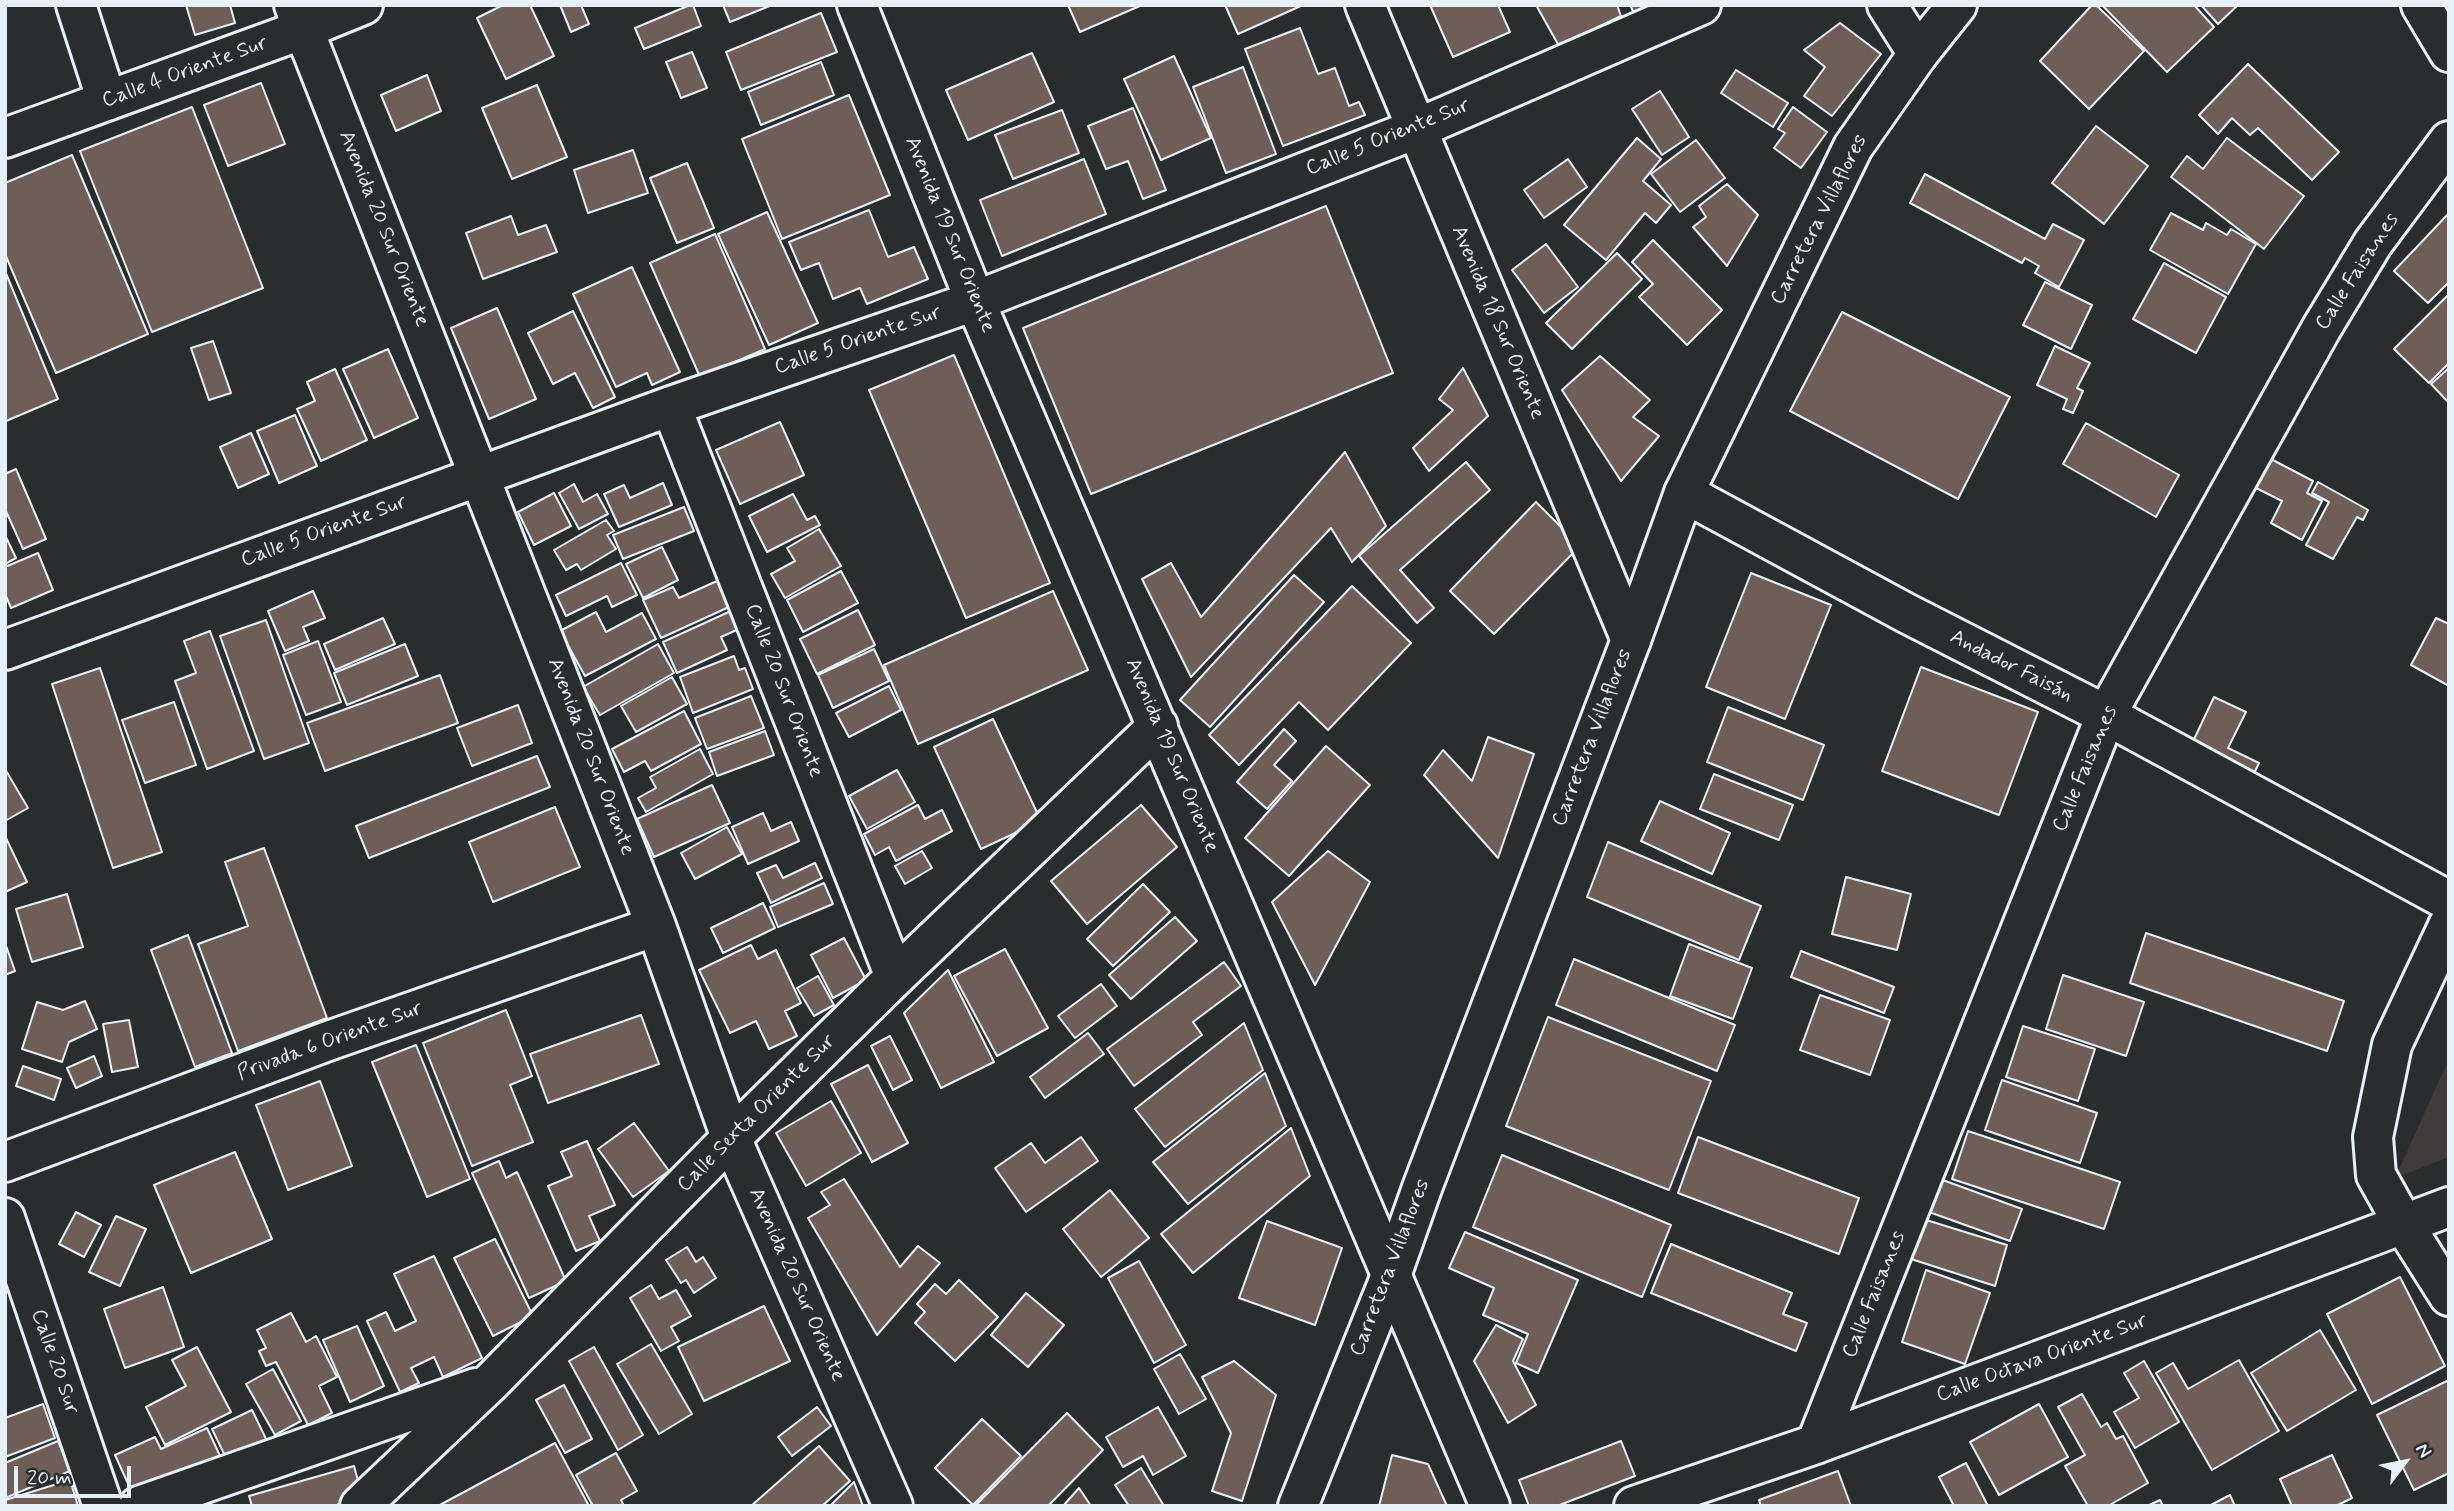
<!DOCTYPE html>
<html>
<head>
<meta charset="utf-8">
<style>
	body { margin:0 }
	#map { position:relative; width:2454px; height:1511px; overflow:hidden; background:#2a2d2e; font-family:Mynerve,sans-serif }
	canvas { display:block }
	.frame { position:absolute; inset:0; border:7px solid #e8f1f8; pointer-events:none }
	.north { position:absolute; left:2370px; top:1427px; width:70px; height:70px; -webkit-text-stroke:5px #2a2d2e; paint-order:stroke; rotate:58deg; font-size:19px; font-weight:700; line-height:28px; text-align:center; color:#e8f1f8 }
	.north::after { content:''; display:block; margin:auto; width:24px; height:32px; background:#e8f1f8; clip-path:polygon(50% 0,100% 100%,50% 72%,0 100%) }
	.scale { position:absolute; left:14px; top:1466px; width:117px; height:32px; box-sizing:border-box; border:4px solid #e8f1f8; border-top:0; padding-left:9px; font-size:21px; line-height:24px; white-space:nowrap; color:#e8f1f8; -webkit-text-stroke:5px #2a2d2e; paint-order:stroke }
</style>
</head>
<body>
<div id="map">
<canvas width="2454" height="1511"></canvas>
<div class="frame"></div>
<div class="north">N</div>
<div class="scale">20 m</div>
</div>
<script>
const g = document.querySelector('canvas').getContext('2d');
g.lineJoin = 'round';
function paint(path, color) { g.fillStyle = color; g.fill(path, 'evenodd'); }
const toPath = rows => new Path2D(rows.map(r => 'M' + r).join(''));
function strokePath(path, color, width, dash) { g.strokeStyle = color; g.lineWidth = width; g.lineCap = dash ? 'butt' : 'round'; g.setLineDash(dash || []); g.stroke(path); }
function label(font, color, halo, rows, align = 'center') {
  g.font = font + ' Mynerve,sans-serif'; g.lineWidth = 7; g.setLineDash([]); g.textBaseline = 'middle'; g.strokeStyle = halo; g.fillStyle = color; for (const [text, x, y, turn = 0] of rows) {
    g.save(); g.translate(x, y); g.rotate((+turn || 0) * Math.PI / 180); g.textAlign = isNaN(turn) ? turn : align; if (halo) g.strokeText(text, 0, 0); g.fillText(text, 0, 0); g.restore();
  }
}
const built = toPath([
	[2449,1059,2449,1157,2395,1178]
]);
const building = toPath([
	[186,5,230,5,235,23,195,35,186,5],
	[503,5,530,5,554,56,506,79,477,18,503,5],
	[560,5,581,5,589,24,571,32,560,5],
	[690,5,693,5,701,26,644,49,635,28,690,5],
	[723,5,772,5,730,22,723,5],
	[1068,5,1142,5,1080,32,1068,5],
	[1225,5,1303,5,1238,34,1225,5],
	[1430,5,1498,5,1510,32,1453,57,1430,5],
	[1536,5,1617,5,1621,16,1559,46,1536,5],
	[1630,5,1662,5,1636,17,1630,5],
	[2092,5,2096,5,2144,51,2089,109,2040,61,2092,5],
	[2102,5,2194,5,2214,27,2167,72,2102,5],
	[2201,5,2238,5,2218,24,2201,5],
	[821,13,837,52,741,90,726,52,821,13],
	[1840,23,1881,54,1832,116,1804,96,1825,67,1804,50,1840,23],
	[1300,28,1318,74,1335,68,1349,106,1359,102,1365,115,1283,146,1245,49,1300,28],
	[692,52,707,88,681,98,666,62,692,52],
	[1032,53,1054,102,968,140,946,90,1032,53],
	[1174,56,1211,138,1161,160,1124,79,1174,56],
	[821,62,834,95,761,125,748,92,821,62],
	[2248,64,2339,152,2312,180,2258,128,2250,135,2232,118,2218,134,2199,115,2248,64],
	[1243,67,1276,154,1226,173,1193,87,1243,67],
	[1736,70,1788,103,1773,127,1721,93,1736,70],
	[427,75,441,111,396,131,381,95,427,75],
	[261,83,285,144,228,166,204,105,261,83],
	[537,85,567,157,512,179,482,108,537,85],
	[1660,91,1689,137,1662,155,1632,109,1660,91],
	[849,95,890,195,782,239,742,139,849,95],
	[192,107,263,288,152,332,80,151,192,107],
	[1793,107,1827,132,1801,168,1774,148,1785,133,1778,129,1793,107],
	[1133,108,1166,190,1143,199,1128,161,1106,169,1088,126,1133,108],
	[1062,110,1079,153,1013,179,995,135,1062,110],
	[2096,126,2148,166,2104,224,2052,183,2096,126],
	[1637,138,1661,159,1643,181,1671,205,1656,223,1645,213,1606,260,1564,225,1637,138],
	[2227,138,2304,196,2264,249,2171,177,2187,156,2203,169,2227,138],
	[1696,140,1725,178,1680,212,1651,174,1696,140],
	[633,150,648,193,588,213,574,170,633,150],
	[72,155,148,334,56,373,5,254,5,183,72,155],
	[1084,159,1106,214,1002,256,980,200,1084,159],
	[1568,159,1587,187,1544,218,1524,190,1568,159],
	[687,163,714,228,677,243,650,178,687,163],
	[1925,174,2045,239,2053,224,2084,240,2059,287,2035,273,2039,266,2025,258,2022,263,1910,203,1925,174],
	[1727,184,1758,215,1727,266,1693,227,1706,217,1699,206,1727,184],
	[1326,206,1393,373,1091,494,1023,328,1326,206],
	[869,210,888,257,914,247,928,279,867,304,860,288,833,299,819,263,801,270,789,242,869,210],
	[767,212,818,323,769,345,718,234,767,212],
	[2171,213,2203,230,2206,223,2227,235,2231,229,2256,244,2228,294,2150,250,2171,213],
	[2449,213,2449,282,2428,303,2394,271,2449,213],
	[511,216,518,235,546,225,557,252,483,279,466,233,511,216],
	[715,234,765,349,700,377,650,263,715,234],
	[1653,240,1722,310,1687,345,1639,297,1653,284,1632,262,1653,240],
	[1546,244,1578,287,1544,313,1512,270,1546,244],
	[1617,253,1642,279,1572,349,1546,323,1617,253],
	[2164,263,2226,297,2196,353,2133,319,2164,263],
	[632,267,680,372,652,385,647,373,616,387,573,294,632,267],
	[5,271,58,399,6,421,5,420,5,271],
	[2045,282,2092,305,2071,349,2023,325,2045,282],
	[2449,294,2449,363,2429,383,2394,349,2449,294],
	[497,308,536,399,489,419,451,328,497,308],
	[573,311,615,397,593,408,575,373,553,384,528,333,573,311],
	[1842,312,2010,397,1958,499,1790,411,1842,312],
	[213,341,231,393,209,400,191,348,213,341],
	[2055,346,2090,363,2077,388,2083,391,2073,413,2063,409,2067,399,2037,385,2055,346],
	[388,349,418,418,374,438,343,369,388,349],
	[954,355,1050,583,966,618,869,390,954,355],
	[1600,356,1650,400,1633,417,1659,436,1621,481,1562,390,1600,356],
	[1463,368,1488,416,1429,471,1413,448,1453,410,1439,399,1463,368],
	[2449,368,2449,403,2431,384,2449,368],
	[335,369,367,440,321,461,297,409,315,401,307,382,335,369],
	[295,415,317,466,279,483,257,431,295,415],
	[780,422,804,475,740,504,716,450,780,422],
	[2086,423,2179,475,2156,517,2063,464,2086,423],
	[251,433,269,474,238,488,220,447,251,433],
	[1345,452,1386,526,1352,562,1331,528,1191,677,1142,579,1171,563,1201,617,1345,452],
	[2269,458,2313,481,2307,493,2322,501,2302,540,2271,523,2282,501,2254,487,2269,458],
	[1466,462,1490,490,1400,570,1434,608,1417,623,1359,556,1466,462],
	[16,469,46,539,23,549,5,509,5,474,16,469],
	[2318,482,2368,510,2363,520,2357,517,2333,559,2306,545,2329,502,2312,493,2318,482],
	[663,483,672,505,619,527,604,494,624,485,630,498,663,483],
	[574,484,583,502,597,494,608,514,579,529,559,493,574,484],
	[554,493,571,526,534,545,518,512,554,493],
	[793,494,807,520,815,516,820,525,767,552,749,516,793,494],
	[1536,502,1580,546,1494,634,1450,591,1536,502],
	[684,507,694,531,623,559,613,535,684,507],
	[606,520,614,531,607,535,616,549,581,570,577,564,566,570,554,550,606,520],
	[819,529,841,566,785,598,771,574,795,561,787,548,819,529],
	[5,535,16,558,5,564,5,535],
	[662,547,678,580,643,598,626,564,662,547],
	[38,553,53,590,11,608,5,594,5,567,38,553],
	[621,563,637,595,612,607,607,596,566,616,556,595,621,563],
	[841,571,858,603,803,632,787,600,841,571],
	[1751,573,1831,605,1785,719,1706,687,1751,573],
	[1294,575,1324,602,1210,727,1180,700,1294,575],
	[717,581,729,607,661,638,643,600,673,587,679,598,717,581],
	[1352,586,1411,643,1328,730,1299,702,1239,765,1209,735,1352,586],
	[313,591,325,618,303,627,309,641,285,651,268,611,313,591],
	[1053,591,1088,670,918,744,884,665,1053,591],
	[733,610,741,628,721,637,727,650,677,673,663,642,733,610],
	[858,610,875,645,817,674,800,639,858,610],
	[596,612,606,632,642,613,656,639,585,676,560,631,596,612],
	[383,618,395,644,335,670,324,644,383,618],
	[2436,618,2449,624,2449,686,2411,665,2436,618],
	[266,620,309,743,264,759,220,636,266,620],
	[210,631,254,751,207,769,175,681,196,673,184,641,210,631],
	[318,641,341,702,306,715,283,655,318,641],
	[405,644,418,676,347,705,334,673,405,644],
	[658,644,674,673,600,715,583,687,658,644],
	[874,649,889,681,833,708,818,675,874,649],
	[734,656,739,670,745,668,753,689,693,713,680,677,734,656],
	[1921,667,2038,712,1999,815,1882,771,1921,667],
	[100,668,162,852,113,868,52,684,100,668],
	[440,675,458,723,325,771,307,723,440,675],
	[672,677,687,704,636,732,621,706,672,677],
	[889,686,901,710,849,737,836,713,889,686],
	[751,696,764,728,707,749,695,718,751,696],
	[2214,697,2246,712,2228,748,2259,763,2249,784,2187,754,2214,697],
	[174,702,196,765,145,783,122,720,174,702],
	[518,705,532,743,472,766,457,728,518,705],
	[1728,707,1824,745,1803,800,1707,762,1728,707],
	[684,711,701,744,651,771,645,761,624,772,612,749,684,711],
	[993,719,1041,821,981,849,934,747,993,719],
	[1284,729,1296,741,1274,765,1292,781,1267,809,1237,782,1284,729],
	[765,731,774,755,717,776,709,752,765,731],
	[1488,737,1534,754,1498,858,1424,775,1443,750,1472,781,1488,737],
	[1326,746,1370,785,1289,876,1245,838,1326,746],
	[700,749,713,774,646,812,638,798,656,788,650,777,700,749],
	[537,756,550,787,369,858,356,826,537,756],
	[5,769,28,808,5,821,5,769],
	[897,770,915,802,867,829,849,796,897,770],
	[1714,774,1793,805,1779,840,1700,809,1714,774],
	[712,785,730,823,654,857,637,819,712,785],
	[1660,801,1730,833,1712,874,1641,841,1660,801],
	[918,805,925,819,942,810,952,831,896,861,889,847,875,855,864,834,918,805],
	[1141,805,1177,847,1087,924,1051,881,1141,805],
	[555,807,580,867,493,902,469,842,555,807],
	[763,813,771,831,791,822,799,841,748,864,732,827,763,813],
	[727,827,742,854,695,879,681,853,727,827],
	[5,836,27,882,5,892,5,836],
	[1608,842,1761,906,1739,960,1587,897,1608,842],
	[264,848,327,1018,238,1051,198,944,248,926,225,862,264,848],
	[922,851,932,868,905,884,895,866,922,851],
	[1328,851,1370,882,1315,985,1272,902,1328,851],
	[815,863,822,878,771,903,757,873,776,865,783,878,815,863],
	[1846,877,1911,894,1897,950,1832,934,1846,877],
	[824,883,833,904,778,927,770,907,824,883],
	[1143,884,1170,912,1113,966,1087,939,1143,884],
	[67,894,83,947,32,962,16,909,67,894],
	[763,903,775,928,723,953,711,928,763,903],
	[1175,917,1197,941,1131,999,1109,975,1175,917],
	[2146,933,2344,1001,2327,1051,2130,983,2146,933],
	[188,935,232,1053,195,1067,151,950,188,935],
	[844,938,866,980,833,998,811,955,844,938],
	[5,943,15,971,5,975,5,943],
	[1689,944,1752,968,1733,1019,1670,996,1689,944],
	[751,945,758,959,776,950,801,1003,785,1011,797,1036,769,1049,756,1021,730,1033,699,970,751,945],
	[1005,949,1048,1028,997,1056,954,976,1005,949],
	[1801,951,1894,987,1884,1013,1791,977,1801,951],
	[1574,959,1735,1025,1717,1071,1556,1005,1574,959],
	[1224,962,1241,986,1193,1022,1202,1035,1134,1086,1107,1049,1224,962],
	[948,970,994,1062,941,1088,904,1013,948,970],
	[2063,975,2144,1002,2126,1056,2046,1029,2063,975],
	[818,976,834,1005,814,1016,797,988,818,976],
	[1101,984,1117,1006,1075,1038,1058,1016,1101,984],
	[1820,995,1890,1020,1870,1075,1800,1050,1820,995],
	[85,1001,97,1029,69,1042,62,1062,22,1049,37,1002,63,1010,85,1001],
	[506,1010,532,1076,510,1085,533,1142,472,1166,423,1043,506,1010],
	[641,1015,659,1064,548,1103,530,1054,641,1015],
	[1548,1017,1711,1081,1669,1190,1506,1126,1548,1017],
	[129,1020,138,1067,112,1072,103,1024,129,1020],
	[1244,1023,1263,1070,1165,1147,1135,1109,1244,1023],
	[2023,1026,2095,1049,2078,1101,2006,1077,2023,1026],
	[1088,1033,1104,1054,1045,1098,1030,1077,1088,1033],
	[890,1036,912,1080,893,1090,871,1046,890,1036],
	[416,1045,470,1179,427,1197,372,1062,416,1045],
	[94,1056,102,1076,76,1088,67,1068,94,1056],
	[868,1065,908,1143,872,1162,831,1084,868,1065],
	[23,1066,61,1079,54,1100,16,1086,23,1066],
	[1265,1073,1286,1126,1188,1204,1153,1162,1265,1073],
	[2002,1080,2097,1113,2080,1163,1985,1130,2002,1080],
	[320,1081,352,1166,288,1190,256,1105,320,1081],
	[831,1101,861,1153,806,1186,776,1133,831,1101],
	[634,1123,669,1171,633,1197,598,1149,634,1123],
	[1291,1128,1310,1176,1193,1273,1161,1234,1291,1128],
	[1968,1131,2120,1182,2104,1229,1952,1179,1968,1131],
	[1081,1137,1098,1161,1026,1212,995,1168,1031,1143,1045,1163,1081,1137],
	[1698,1137,1859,1198,1839,1254,1678,1193,1698,1137],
	[587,1141,615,1205,589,1216,600,1241,576,1251,548,1186,572,1176,561,1152,587,1141],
	[235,1152,272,1239,191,1273,154,1185,235,1152],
	[1502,1155,1671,1225,1642,1297,1473,1227,1502,1155],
	[499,1161,506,1178,517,1172,566,1281,529,1298,472,1173,499,1161],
	[844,1179,900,1267,918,1246,940,1263,877,1335,808,1218,830,1205,821,1192,844,1179],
	[1940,1179,2022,1209,2010,1241,1929,1212,1940,1179],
	[1110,1190,1149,1238,1101,1277,1063,1229,1110,1190],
	[76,1212,101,1225,84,1257,59,1244,76,1212],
	[116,1216,146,1229,120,1286,89,1272,116,1216],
	[1923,1219,2007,1245,1995,1286,1911,1259,1923,1219],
	[1267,1221,1342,1248,1315,1325,1239,1298,1267,1221],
	[1465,1232,1578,1280,1538,1373,1516,1363,1528,1334,1483,1315,1494,1288,1449,1268,1465,1232],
	[495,1239,533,1316,493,1336,454,1258,495,1239],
	[1671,1244,1792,1293,1783,1314,1807,1323,1796,1351,1651,1293,1671,1244],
	[687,1247,696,1262,703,1257,716,1278,694,1293,686,1280,681,1283,666,1260,687,1247],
	[434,1256,482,1358,443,1377,434,1357,411,1368,419,1383,400,1392,367,1321,386,1312,395,1331,416,1321,394,1274,434,1256],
	[1139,1261,1186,1345,1154,1363,1108,1278,1139,1261],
	[1926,1270,1990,1293,1965,1364,1902,1342,1926,1270],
	[2400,1277,2445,1366,2372,1404,2327,1314,2400,1277],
	[959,1280,998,1317,955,1361,915,1323,925,1312,917,1304,935,1284,946,1294,959,1280],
	[651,1285,659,1299,676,1290,691,1316,671,1327,679,1341,661,1351,630,1298,651,1285],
	[163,1287,184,1347,125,1368,104,1309,163,1287],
	[1026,1293,1064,1325,1028,1367,991,1335,1026,1293],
	[764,1306,790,1361,704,1401,678,1347,764,1306],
	[291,1313,306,1342,316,1336,337,1377,319,1386,332,1413,308,1425,276,1362,266,1366,259,1351,266,1348,257,1330,291,1313],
	[1496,1325,1523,1339,1513,1361,1536,1405,1508,1423,1474,1361,1496,1325],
	[357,1326,384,1386,350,1402,323,1340,357,1326],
	[2320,1330,2356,1390,2287,1431,2251,1373,2320,1330],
	[651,1344,692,1414,659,1434,617,1364,651,1344],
	[197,1347,231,1412,165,1445,146,1407,186,1386,172,1360,197,1347],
	[594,1347,643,1435,618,1450,569,1361,594,1347],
	[1180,1354,1206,1399,1179,1414,1154,1369,1180,1354],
	[2239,1360,2279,1431,2212,1470,2156,1373,2173,1363,2188,1389,2239,1360],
	[1234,1361,1276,1395,1242,1501,1212,1491,1231,1433,1202,1377,1234,1361],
	[2144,1361,2179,1422,2135,1448,2114,1412,2139,1398,2124,1373,2144,1361],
	[273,1369,301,1421,275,1435,246,1384,273,1369],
	[2449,1380,2449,1473,2414,1490,2377,1415,2449,1380],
	[564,1385,592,1439,565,1453,536,1400,564,1385],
	[2082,1394,2101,1427,2107,1423,2116,1439,2123,1436,2148,1483,2108,1506,2088,1506,2065,1466,2085,1455,2058,1407,2082,1394],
	[43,1404,55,1438,5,1457,5,1418,43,1404],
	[2039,1404,2068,1457,1999,1495,1970,1442,2039,1404],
	[817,1407,831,1426,792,1456,778,1437,817,1407],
	[1158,1407,1186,1456,1153,1475,1143,1456,1123,1467,1106,1437,1158,1407],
	[252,1410,269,1445,229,1464,212,1429,252,1410],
	[1067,1413,1103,1450,1048,1506,975,1506,1067,1413],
	[982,1419,1021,1456,973,1505,935,1468,982,1419],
	[207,1428,222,1460,135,1499,115,1455,155,1437,161,1449,207,1428],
	[58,1441,70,1471,5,1498,5,1463,58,1441],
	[1621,1441,1635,1476,1557,1506,1529,1506,1519,1480,1621,1441],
	[555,1443,589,1506,438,1506,555,1443],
	[819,1446,850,1481,822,1506,751,1506,819,1446],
	[616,1453,637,1491,621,1500,624,1506,593,1506,576,1475,616,1453],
	[1392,1455,1428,1464,1447,1506,1379,1506,1392,1455],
	[2332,1455,2352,1498,2336,1506,2292,1506,2280,1479,2332,1455],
	[1966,1463,1988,1506,1954,1506,1939,1477,1966,1463],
	[354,1466,362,1495,334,1506,252,1506,249,1496,354,1466],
	[1141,1468,1164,1506,1129,1506,1115,1485,1141,1468],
	[1838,1471,1851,1506,1761,1506,1759,1500,1838,1471],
	[70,1480,78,1506,5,1506,5,1500,70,1480],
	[854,1482,863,1506,830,1506,854,1482],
	[1079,1488,1091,1506,1063,1506,1079,1488],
	[2230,1495,2235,1506,2209,1506,2230,1495],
	[2160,1500,2163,1506,2147,1506,2160,1500]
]);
const minor = toPath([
	[76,5,107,101],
	[294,5,656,926,731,1138,893,1506],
	[857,5,975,301,1490,1506],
	[1365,5,1631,640],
	[1887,5,1918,54],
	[2421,5,2449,52],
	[5,138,304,29,363,5],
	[671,406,895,977],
	[1684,493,1906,613,2106,715,2449,901],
	[5,650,671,406,975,301,1416,129,1701,5],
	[2449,924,2392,1045,2373,1137,2376,1175,2404,1225,2449,1296],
	[5,1162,328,1041,656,926],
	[5,1218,103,1506],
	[1816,1444,2106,715,2321,329,2373,243,2449,141],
	[139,1506,476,1388],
	[360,1506,491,1382,731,1138,895,977,1158,726],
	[1634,1506,1816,1444,2449,1207]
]);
const major = toPath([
	[1298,1506,1392,1273,1422,1188,1631,640,1684,493,1853,147,1918,54,1957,5]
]);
const streetNames = [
	["Calle 4 Oriente Sur",185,73,-20],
	["Calle 5 Oriente Sur",1388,138,-22],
	["Carretera Villaflores",1820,220,-63],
	["Avenida 20 Sur Oriente",383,229,68],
	["Avenida 19 Sur Oriente",949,235,68],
	["Calle Faisanes",2358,272,-57],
	["Avenida 18 Sur Oriente",1497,323,67],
	["Calle 5 Oriente Sur",858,341,-19],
	["Calle 5 Oriente Sur",324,532,-20],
	["Andador Faisán",2011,667,27],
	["Calle 20 Sur Oriente",783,691,69],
	["Carretera Villaflores",1593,738,-69],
	["Avenida 19 Sur Oriente",1171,756,67],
	["Avenida 20 Sur Oriente",590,757,69],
	["Calle Faisanes",2086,769,-67],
	["Privada 6 Oriente Sur",330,1042,-20],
	["Calle Sexta Oriente Sur",757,1114,-45],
	["Carretera Villaflores",1391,1268,-69],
	["Avenida 20 Sur Oriente",796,1285,66],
	["Calle Faisanes",1875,1295,-68],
	["Calle Octava Oriente Sur",2042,1359,-20],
	["Calle 20 Sur",54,1362,71]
];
paint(built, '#3f3b3b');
paint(building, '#6f5d58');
strokePath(building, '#e8f1f8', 2);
strokePath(minor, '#e8f1f8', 44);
strokePath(major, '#e8f1f8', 44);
strokePath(minor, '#2a2d2e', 38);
strokePath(major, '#2a2d2e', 38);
label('21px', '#e8f1f8', '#2a2d2e', streetNames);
</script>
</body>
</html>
